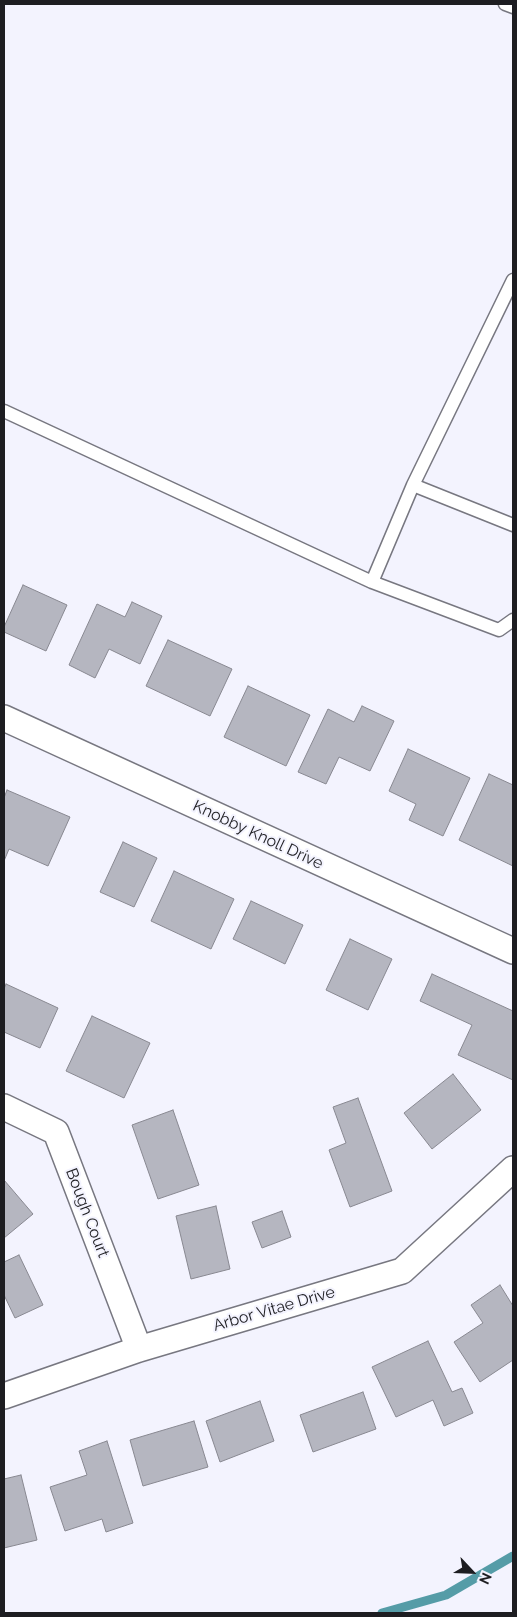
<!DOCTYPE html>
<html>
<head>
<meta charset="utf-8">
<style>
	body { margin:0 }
	#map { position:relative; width:517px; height:1617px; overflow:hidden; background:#f3f3fe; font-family:Raleway,sans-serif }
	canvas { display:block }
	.frame { position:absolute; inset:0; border:5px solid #1d1d21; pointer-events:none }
	.north { position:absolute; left:447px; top:1547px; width:50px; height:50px; -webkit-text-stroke:4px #f3f3fe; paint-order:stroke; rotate:115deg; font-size:14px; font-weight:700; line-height:20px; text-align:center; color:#1d1d21 }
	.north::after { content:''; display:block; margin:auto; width:18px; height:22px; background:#1d1d21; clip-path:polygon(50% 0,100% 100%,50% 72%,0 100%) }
</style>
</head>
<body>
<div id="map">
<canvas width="517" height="1617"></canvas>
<div class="frame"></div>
<div class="north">N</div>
</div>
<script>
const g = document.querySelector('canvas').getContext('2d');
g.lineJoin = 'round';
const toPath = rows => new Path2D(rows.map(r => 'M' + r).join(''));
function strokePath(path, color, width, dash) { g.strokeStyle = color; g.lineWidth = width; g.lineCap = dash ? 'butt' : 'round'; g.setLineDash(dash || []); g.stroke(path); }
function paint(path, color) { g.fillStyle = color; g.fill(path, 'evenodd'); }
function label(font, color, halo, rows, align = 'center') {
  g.font = font + ' Raleway,sans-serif'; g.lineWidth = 4; g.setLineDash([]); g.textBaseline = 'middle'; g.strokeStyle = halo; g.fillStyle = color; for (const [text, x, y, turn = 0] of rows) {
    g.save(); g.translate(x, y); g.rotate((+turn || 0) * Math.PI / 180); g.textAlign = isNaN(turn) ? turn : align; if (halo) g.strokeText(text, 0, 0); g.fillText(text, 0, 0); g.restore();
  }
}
const stream = toPath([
	[382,1613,446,1595,513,1556]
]);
const building = toPath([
	[23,585,67,605,46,651,4,632,4,627,23,585],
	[132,602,162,616,140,664,109,649,95,678,69,665,97,604,125,617,132,602],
	[168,640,232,669,210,716,146,686,168,640],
	[248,686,310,715,286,766,224,737,248,686],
	[362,706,394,721,370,771,339,757,326,784,298,772,328,709,354,722,362,706],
	[408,749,470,778,443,836,409,820,416,804,389,791,408,749],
	[489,774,513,785,513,866,459,840,489,774],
	[7,790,70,817,48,866,9,849,4,861,4,798,7,790],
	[123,842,157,858,134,907,100,892,123,842],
	[174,871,234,899,211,949,151,921,174,871],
	[251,901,303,925,285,964,233,939,251,901],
	[350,939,392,959,368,1010,326,990,350,939],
	[432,974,513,1011,513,1080,458,1055,472,1025,420,1001,432,974],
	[6,984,58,1008,40,1048,4,1032,4,989,6,984],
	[92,1016,150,1043,124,1098,66,1071,92,1016],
	[453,1074,481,1110,432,1149,404,1113,453,1074],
	[358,1098,392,1191,350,1207,329,1150,346,1143,333,1107,358,1098],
	[173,1110,199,1185,158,1199,132,1125,173,1110],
	[4,1180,33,1214,4,1238,4,1180],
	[216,1206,230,1269,191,1279,176,1216,216,1206],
	[282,1211,291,1237,262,1248,252,1222,282,1211],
	[19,1255,43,1305,15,1318,4,1295,4,1262,19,1255],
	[500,1285,513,1306,513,1360,480,1382,454,1342,483,1323,471,1305,500,1285],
	[428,1341,452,1392,462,1388,473,1413,444,1426,433,1400,396,1417,372,1367,428,1341],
	[363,1392,376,1429,313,1452,300,1415,363,1392],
	[260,1401,274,1441,220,1462,206,1421,260,1401],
	[194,1421,208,1467,143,1486,130,1440,194,1421],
	[107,1441,133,1523,106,1532,102,1519,65,1531,50,1487,87,1475,79,1451,107,1441],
	[21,1475,37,1540,4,1548,4,1479,21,1475]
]);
const lane = toPath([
	[505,4,513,7],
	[513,280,413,485,513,525],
	[4,411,372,582,499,630,513,620],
	[372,582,413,485]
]);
const street = toPath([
	[4,718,513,951],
	[4,1107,56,1132,139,1349],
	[4,1396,139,1349,402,1271,513,1169]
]);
const streetNames = [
	["Knobby Knoll Drive",258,835,25],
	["Bough Court",87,1213,69],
	["Arbor Vitae Drive",274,1309,-16]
];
strokePath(stream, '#559ca7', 9);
paint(building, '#b5b6c0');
strokePath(building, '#888891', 1);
strokePath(lane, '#777780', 15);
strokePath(street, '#777780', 28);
strokePath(lane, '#fff', 12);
strokePath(street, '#fff', 25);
label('16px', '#1d1d21', '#f3f3fe', streetNames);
</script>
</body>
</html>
